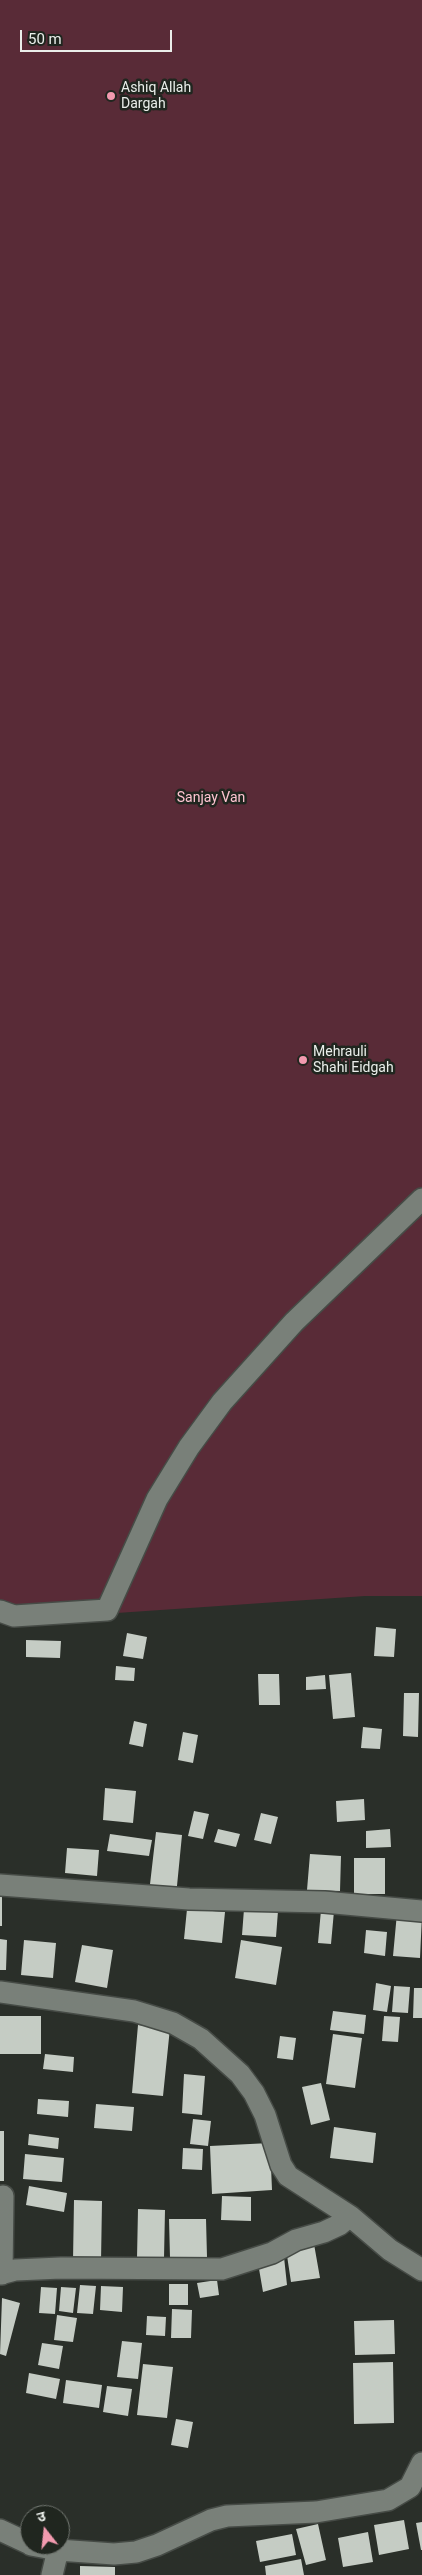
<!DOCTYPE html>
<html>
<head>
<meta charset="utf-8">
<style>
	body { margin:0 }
	#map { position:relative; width:422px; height:2575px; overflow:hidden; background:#2a2f29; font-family:Roboto,"Noto Sans Devanagari",sans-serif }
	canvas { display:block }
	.north { position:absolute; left:20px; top:2505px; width:50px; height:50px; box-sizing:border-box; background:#20261f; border:1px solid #717670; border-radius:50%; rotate:344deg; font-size:14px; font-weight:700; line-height:20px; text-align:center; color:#eaeeea }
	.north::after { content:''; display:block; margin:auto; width:18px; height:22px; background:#f29aaf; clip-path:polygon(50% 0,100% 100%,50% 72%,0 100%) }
	.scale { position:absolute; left:20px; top:30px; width:152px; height:22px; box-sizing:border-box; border:2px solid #eaeeea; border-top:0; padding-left:6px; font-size:15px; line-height:18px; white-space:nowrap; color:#eaeeea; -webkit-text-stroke:4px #20261f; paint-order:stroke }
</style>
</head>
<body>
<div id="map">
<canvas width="422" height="2575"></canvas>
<div class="north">उ</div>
<div class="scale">50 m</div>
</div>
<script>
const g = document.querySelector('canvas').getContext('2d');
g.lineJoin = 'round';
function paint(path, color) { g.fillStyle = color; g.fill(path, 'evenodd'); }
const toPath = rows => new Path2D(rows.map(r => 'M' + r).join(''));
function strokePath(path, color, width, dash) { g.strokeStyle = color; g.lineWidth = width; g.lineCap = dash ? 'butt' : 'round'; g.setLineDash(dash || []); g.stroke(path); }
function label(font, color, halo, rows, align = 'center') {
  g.font = font + ' Roboto,sans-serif'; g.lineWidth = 5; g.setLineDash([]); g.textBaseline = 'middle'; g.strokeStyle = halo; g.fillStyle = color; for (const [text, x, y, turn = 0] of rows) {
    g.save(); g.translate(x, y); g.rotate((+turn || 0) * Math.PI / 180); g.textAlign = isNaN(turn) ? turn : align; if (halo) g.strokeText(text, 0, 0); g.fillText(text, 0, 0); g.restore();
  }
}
const green = toPath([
	[0,0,422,0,422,1596,365,1596,0,1621]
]);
const building = toPath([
	[376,1627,396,1629,394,1657,374,1656],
	[127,1633,147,1637,143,1659,123,1656],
	[26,1640,61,1641,60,1658,26,1657],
	[116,1666,135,1668,134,1681,115,1680],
	[351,1673,355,1717,333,1719,329,1675],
	[258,1674,279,1674,280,1705,259,1705],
	[325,1675,326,1689,306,1690,306,1677],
	[404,1693,419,1693,418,1737,403,1736],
	[134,1721,147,1724,143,1747,129,1744],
	[363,1727,382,1729,380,1749,361,1748],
	[183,1732,198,1735,193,1763,178,1760],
	[105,1788,136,1791,133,1823,103,1820],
	[364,1799,365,1820,337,1822,336,1801],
	[194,1811,209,1814,203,1839,188,1836],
	[261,1813,278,1817,271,1844,254,1840],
	[218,1829,240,1834,236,1847,214,1842],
	[390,1829,391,1847,366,1848,366,1831],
	[156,1832,182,1835,176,1896,149,1893],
	[110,1834,152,1840,149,1856,107,1851],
	[67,1848,99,1850,97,1876,65,1873],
	[310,1854,341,1856,340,1891,307,1890],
	[354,1858,385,1858,385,1894,354,1894],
	[0,1897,2,1897,2,1926,0,1926],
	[187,1909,225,1912,222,1943,184,1939],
	[244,1909,278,1911,276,1937,242,1935],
	[321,1910,334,1911,331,1944,318,1943],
	[397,1913,422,1915,420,1958,393,1956],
	[366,1930,387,1932,385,1956,364,1953],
	[0,1939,7,1940,6,1970,0,1970],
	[24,1940,56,1943,53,1978,21,1975],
	[241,1940,282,1947,276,1985,235,1978],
	[82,1945,113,1950,107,1988,75,1982],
	[376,1983,391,1986,387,2012,373,2010],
	[394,1986,410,1987,408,2013,392,2012],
	[414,1988,422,1988,422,2018,413,2018],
	[333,2011,366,2015,364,2034,330,2030],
	[0,2016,41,2016,41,2054,0,2054],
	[384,2016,400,2017,398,2042,382,2041],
	[138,2025,170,2028,163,2096,132,2093],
	[333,2034,362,2038,355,2088,326,2084],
	[280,2036,296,2038,293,2060,277,2058],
	[45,2054,74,2057,73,2072,43,2069],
	[184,2074,205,2076,202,2115,182,2113],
	[321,2083,330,2120,311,2125,302,2087],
	[38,2099,69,2101,68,2117,37,2114],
	[96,2104,134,2107,132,2131,94,2128],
	[193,2119,211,2121,208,2146,190,2144],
	[334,2127,376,2133,373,2163,330,2158],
	[0,2131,4,2131,4,2181,0,2181],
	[29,2134,59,2138,58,2149,28,2145],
	[270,2143,272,2190,212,2194,210,2146],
	[183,2148,203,2149,202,2170,182,2169],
	[25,2154,64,2158,62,2182,23,2179],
	[29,2186,67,2193,64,2212,26,2205],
	[222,2196,251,2197,251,2221,221,2220],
	[74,2200,102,2201,101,2262,73,2261],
	[138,2209,165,2210,164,2258,137,2258],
	[169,2219,206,2219,207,2257,170,2258],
	[314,2244,320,2278,291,2282,286,2249],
	[284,2257,287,2285,263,2292,258,2263],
	[217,2280,219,2295,200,2298,197,2283],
	[169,2284,188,2284,188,2305,169,2305],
	[80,2285,96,2286,93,2314,77,2313],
	[101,2286,123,2287,122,2312,100,2310],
	[41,2287,57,2288,55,2314,39,2313],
	[61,2287,76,2288,73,2313,59,2311],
	[2,2298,20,2303,6,2356,0,2354],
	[172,2309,192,2310,191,2338,171,2338],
	[57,2315,77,2318,73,2342,54,2340],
	[147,2316,166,2317,165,2336,146,2335],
	[394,2320,395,2354,355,2355,354,2321],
	[122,2341,142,2343,138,2379,117,2377],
	[42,2343,63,2346,59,2369,38,2365],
	[393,2362,394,2423,354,2424,353,2363],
	[143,2364,173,2367,167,2418,137,2415],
	[29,2373,60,2379,56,2399,26,2393],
	[66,2380,102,2385,99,2408,63,2403],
	[107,2386,132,2389,128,2416,103,2412],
	[176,2419,193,2422,188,2448,171,2445],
	[404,2520,409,2549,379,2555,374,2525],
	[422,2522,422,2550,421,2550,416,2523],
	[318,2524,326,2560,306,2565,296,2529],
	[368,2532,373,2562,343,2567,338,2538],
	[292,2534,296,2555,260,2562,256,2541],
	[301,2559,304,2575,266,2575,265,2566],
	[80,2566,115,2567,115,2575,80,2575]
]);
const street = toPath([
	[0,1611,14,1616,107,1610,157,1499,189,1447,222,1402,294,1322,422,1199],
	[0,1885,189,1899,324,1902,422,1911],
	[0,1992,134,2011,173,2023,201,2039,240,2074,254,2093,265,2115,281,2165,288,2176,350,2216,390,2250,422,2270],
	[0,2274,15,2270,61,2268,222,2269,272,2253,296,2240,324,2232,339,2225,350,2216],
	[2,2274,3,2196],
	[0,2530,30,2544],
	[31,2545,58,2550,114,2554,136,2552,157,2545,211,2520,227,2516,316,2512,388,2500,410,2487,422,2463],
	[52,2575,58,2550]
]);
const markers = [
	[111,96,5,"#f29aaf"],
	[303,1060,5,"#f29aaf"]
];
const poiNames = [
	["Ashiq Allah",121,88],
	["Dargah",121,104],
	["Mehrauli",313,1052],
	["Shahi Eidgah",313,1068]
];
const parkNames = [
	["Sanjay Van",211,798]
];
paint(green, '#592b37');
paint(building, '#c5ccc4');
strokePath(street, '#464b46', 24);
strokePath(street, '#798079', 21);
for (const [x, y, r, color] of markers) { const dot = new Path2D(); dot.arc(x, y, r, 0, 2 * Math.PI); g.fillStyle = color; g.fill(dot); strokePath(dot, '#20261f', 2); }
label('14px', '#eaeeea', '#20261f', poiNames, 'left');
label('14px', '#fec4d1', '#20261f', parkNames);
</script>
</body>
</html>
